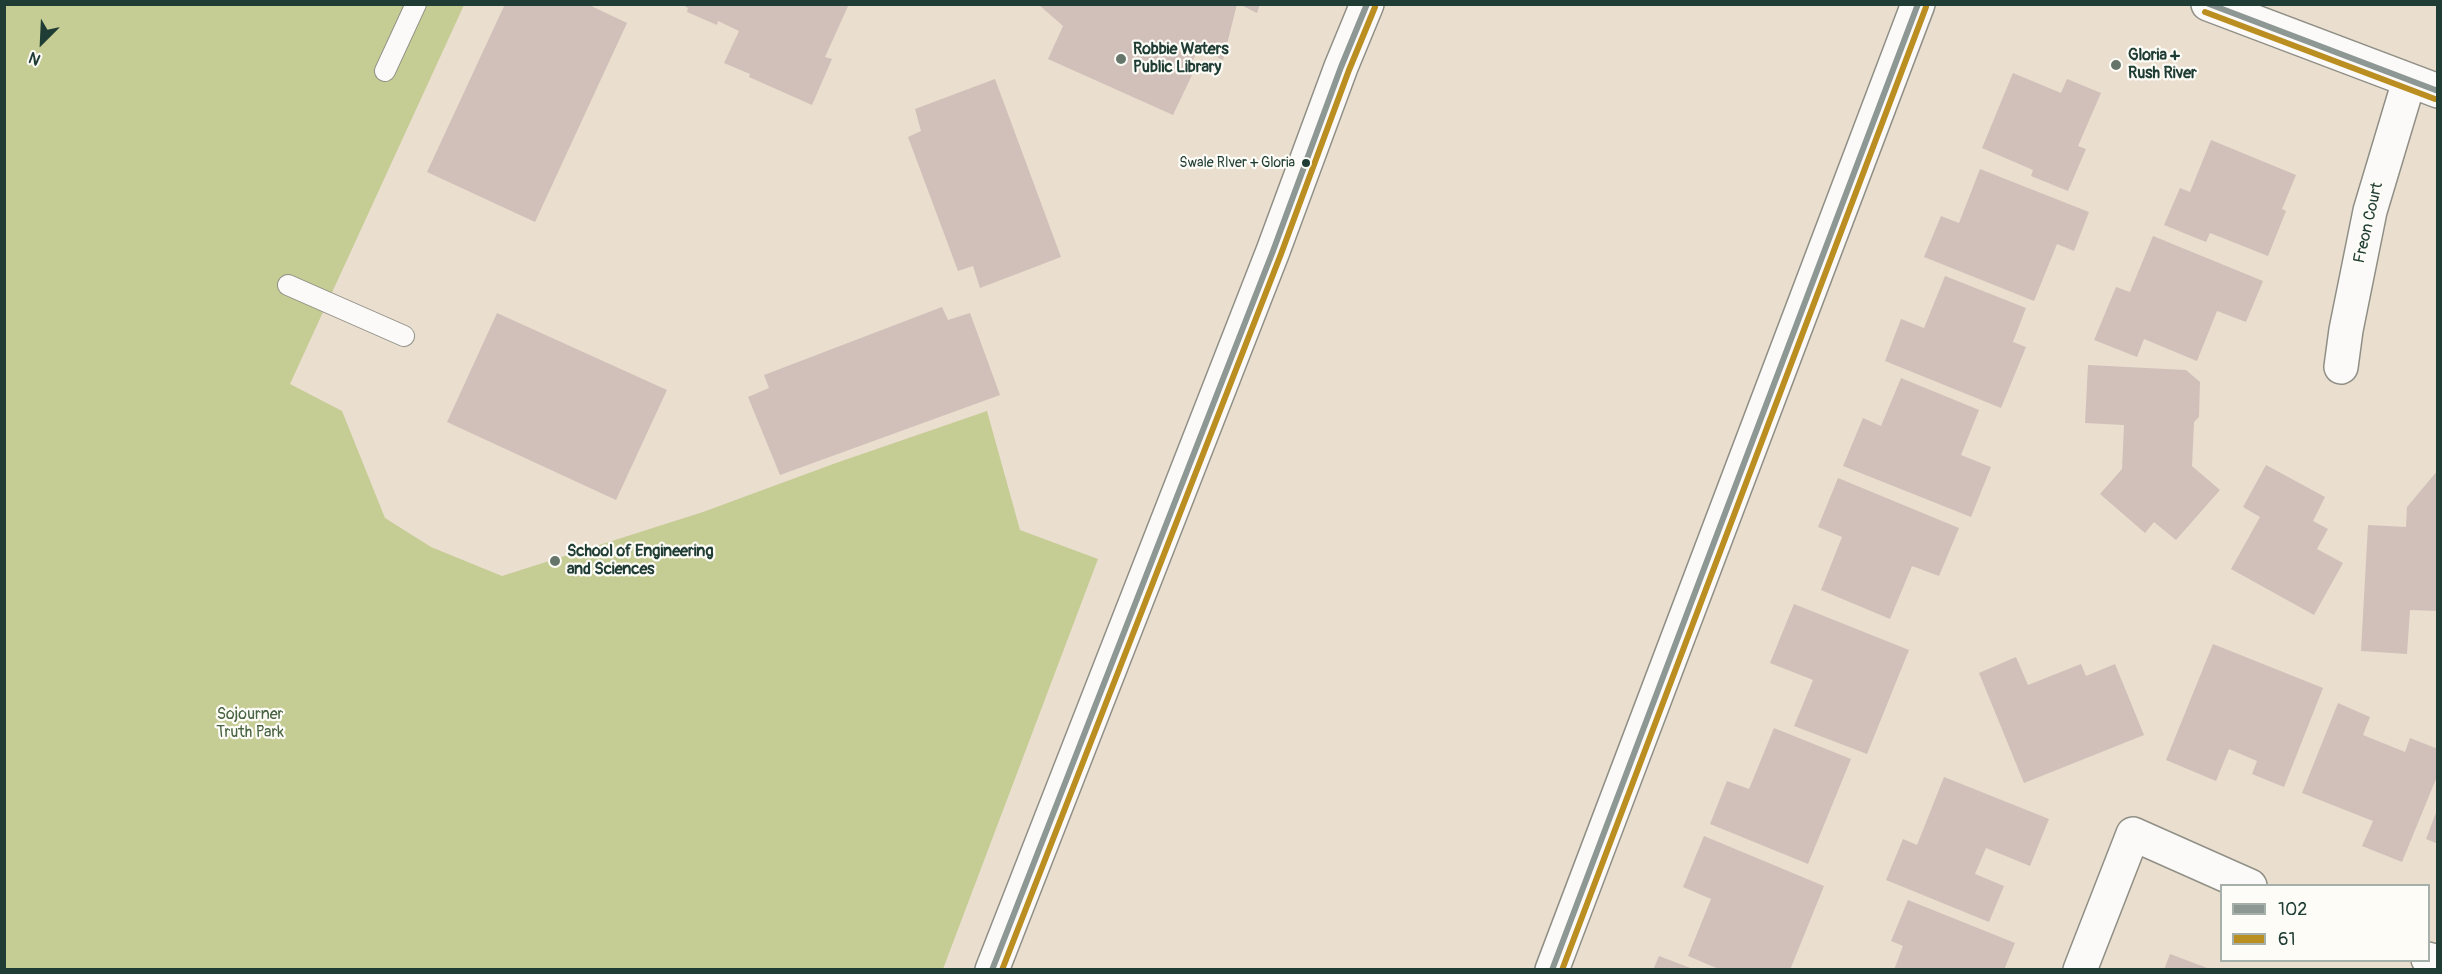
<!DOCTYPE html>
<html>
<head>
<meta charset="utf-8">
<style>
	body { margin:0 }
	#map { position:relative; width:2442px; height:974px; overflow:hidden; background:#eadecf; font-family:Pangolin,sans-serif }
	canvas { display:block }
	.frame { position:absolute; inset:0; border:6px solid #1f3d34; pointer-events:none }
	.legend { position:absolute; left:2220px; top:884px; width:210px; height:78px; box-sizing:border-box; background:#fdfcf7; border:2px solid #a4b0a9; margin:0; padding:8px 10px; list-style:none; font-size:18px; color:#1f3d34 }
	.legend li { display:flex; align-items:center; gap:12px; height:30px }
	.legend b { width:30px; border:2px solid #a4b0a9 }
	.north { position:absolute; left:12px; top:12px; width:60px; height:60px; -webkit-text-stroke:4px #fdfcf7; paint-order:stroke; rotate:204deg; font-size:16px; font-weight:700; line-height:24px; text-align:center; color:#1f3d34 }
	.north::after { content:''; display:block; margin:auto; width:21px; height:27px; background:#1f3d34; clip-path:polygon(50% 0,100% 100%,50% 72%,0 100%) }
</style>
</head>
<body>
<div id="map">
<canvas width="2442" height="974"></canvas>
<div class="frame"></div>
<ul class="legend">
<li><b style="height:8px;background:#8d9794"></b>102</li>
<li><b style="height:8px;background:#ba8e20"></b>61</li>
</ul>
<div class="north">N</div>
</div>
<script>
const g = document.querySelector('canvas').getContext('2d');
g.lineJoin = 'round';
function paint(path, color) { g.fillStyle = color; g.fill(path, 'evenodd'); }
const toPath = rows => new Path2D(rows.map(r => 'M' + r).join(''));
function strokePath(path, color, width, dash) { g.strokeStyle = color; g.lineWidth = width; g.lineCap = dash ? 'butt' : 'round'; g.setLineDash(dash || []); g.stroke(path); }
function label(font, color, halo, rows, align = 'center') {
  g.font = font + ' Pangolin,sans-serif'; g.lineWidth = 4.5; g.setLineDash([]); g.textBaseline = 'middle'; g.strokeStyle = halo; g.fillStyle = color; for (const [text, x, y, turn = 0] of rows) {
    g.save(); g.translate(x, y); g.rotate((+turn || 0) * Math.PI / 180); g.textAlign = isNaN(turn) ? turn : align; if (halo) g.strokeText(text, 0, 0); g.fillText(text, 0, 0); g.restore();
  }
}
const green = toPath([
	[7,5,464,5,290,384,342,411,385,518,431,547,502,576,703,512,836,463,987,411,1020,530,1098,559,943,969,5,970,4,10]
]);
const building = toPath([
	[505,4,587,4,627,23,535,222,427,172],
	[681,4,849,4,825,57,832,59,812,105,749,77,750,74,724,63,739,31,718,21,717,25,687,12,688,8],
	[1038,4,1237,4,1223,60,1199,48,1187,72,1192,75,1173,115,1048,59,1063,26],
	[1239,4,1260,4,1257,13],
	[2013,73,2061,93,2067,79,2101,93,2078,146,2086,149,2068,191,2031,176,2033,170,1982,148],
	[995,79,1061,257,980,288,973,266,958,271,908,137,921,131,915,109],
	[2211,140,2296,175,2282,209,2286,211,2268,256,2210,233,2206,242,2164,225,2180,188,2190,192],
	[1980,169,2089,212,2074,251,2057,244,2034,301,1924,257,1941,216,1959,223],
	[2153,236,2263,281,2246,322,2217,311,2197,361,2144,339,2137,357,2094,340,2116,287,2130,292],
	[1945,276,2026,308,2013,342,2026,347,2001,408,1885,361,1901,319,1924,328],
	[942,307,948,320,970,313,1000,395,780,475,748,397,769,388,764,375],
	[497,313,667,390,616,500,447,422],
	[2088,365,2186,370,2200,382,2199,417,2194,422,2192,466,2220,490,2176,540,2154,522,2145,533,2100,494,2122,469,2124,425,2085,423],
	[1901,378,1979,410,1961,455,1991,467,1971,517,1843,466,1863,418,1881,426],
	[2266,465,2325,497,2313,521,2328,529,2317,549,2343,563,2314,615,2231,569,2260,517,2243,507],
	[2438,470,2438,611,2410,610,2407,654,2361,651,2368,525,2406,527,2407,507],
	[1838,478,1959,528,1939,576,1912,566,1890,619,1821,590,1842,537,1818,527],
	[1794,604,1909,650,1867,754,1794,726,1813,680,1770,663],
	[2213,644,2323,688,2284,787,2252,774,2257,761,2229,749,2216,781,2166,760],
	[2016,657,2028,685,2081,664,2086,676,2115,664,2144,735,2024,783,1979,673],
	[2338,703,2370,717,2363,735,2405,752,2410,738,2438,749,2438,774,2402,862,2362,846,2373,821,2302,793],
	[1774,728,1851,759,1808,864,1710,824,1727,781,1749,789],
	[1944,777,2049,819,2030,866,1986,848,1975,874,2004,886,1989,922,1886,880,1903,839,1917,845],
	[2437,810,2438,810,2438,844,2426,839],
	[1704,836,1824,886,1790,970,1721,970,1688,956,1711,899,1683,887],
	[1908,900,2015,943,2004,970,1894,970,1903,946,1891,941],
	[2170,954,2210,969,2210,970,2164,970],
	[1659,956,1693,969,1693,970,1653,970]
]);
const service = toPath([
	[385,71,416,4],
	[288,285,404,336]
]);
const minor = toPath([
	[2341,367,2346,330,2370,211,2409,81],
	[2428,959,2438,962],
	[992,970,1273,251,1341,67,1367,4],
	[1552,970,1918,4],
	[2080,970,2133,834,2250,886]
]);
const tertiary = toPath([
	[2208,4,2438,91]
]);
const bus1 = toPath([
	[2209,4,2438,91],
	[992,970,1273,251,1341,67,1367,4],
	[1552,970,1918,4]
]);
const bus2 = toPath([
	[2205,12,2435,99],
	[1002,970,1281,254,1349,70,1375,7],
	[1562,970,1926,7]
]);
const markers = [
	[1121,59,6,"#66756a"],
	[2116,65,6,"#66756a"],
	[1306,163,5,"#1f3d34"],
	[555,561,6,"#66756a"]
];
const busNames = [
	["Swale RIver + Gloria",1295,163]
];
const poiNames = [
	["Robbie Waters",1133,50],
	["Public Library",1133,68],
	["Gloria +",2128,56],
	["Rush River",2128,74],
	["School of Engineering",567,552],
	["and Sciences",567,570]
];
const streetNames = [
	["Freon Court",2369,223,-77]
];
const parkNames = [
	["Sojourner",250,715],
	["Truth Park",250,733]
];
paint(green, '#c5cc94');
paint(building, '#d0c0b9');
strokePath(service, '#908f86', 22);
strokePath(minor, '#908f86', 36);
strokePath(tertiary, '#908f86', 36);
strokePath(service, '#fcfaf8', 20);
strokePath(minor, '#fcfaf8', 33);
strokePath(tertiary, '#fcfaf8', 33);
strokePath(bus1, '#8d9794', 6);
strokePath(bus2, '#ba8e20', 6);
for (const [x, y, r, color] of markers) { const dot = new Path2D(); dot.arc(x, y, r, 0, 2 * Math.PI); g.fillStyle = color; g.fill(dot); strokePath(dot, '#fdfcf7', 2); }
label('14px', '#1f3d34', '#fdfcf7', busNames, 'right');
label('bold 16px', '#1f3d34', '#fdfcf7', poiNames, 'left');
label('16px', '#1f3d34', '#fdfcf7', streetNames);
label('16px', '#486342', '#fdfcf7', parkNames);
</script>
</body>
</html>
